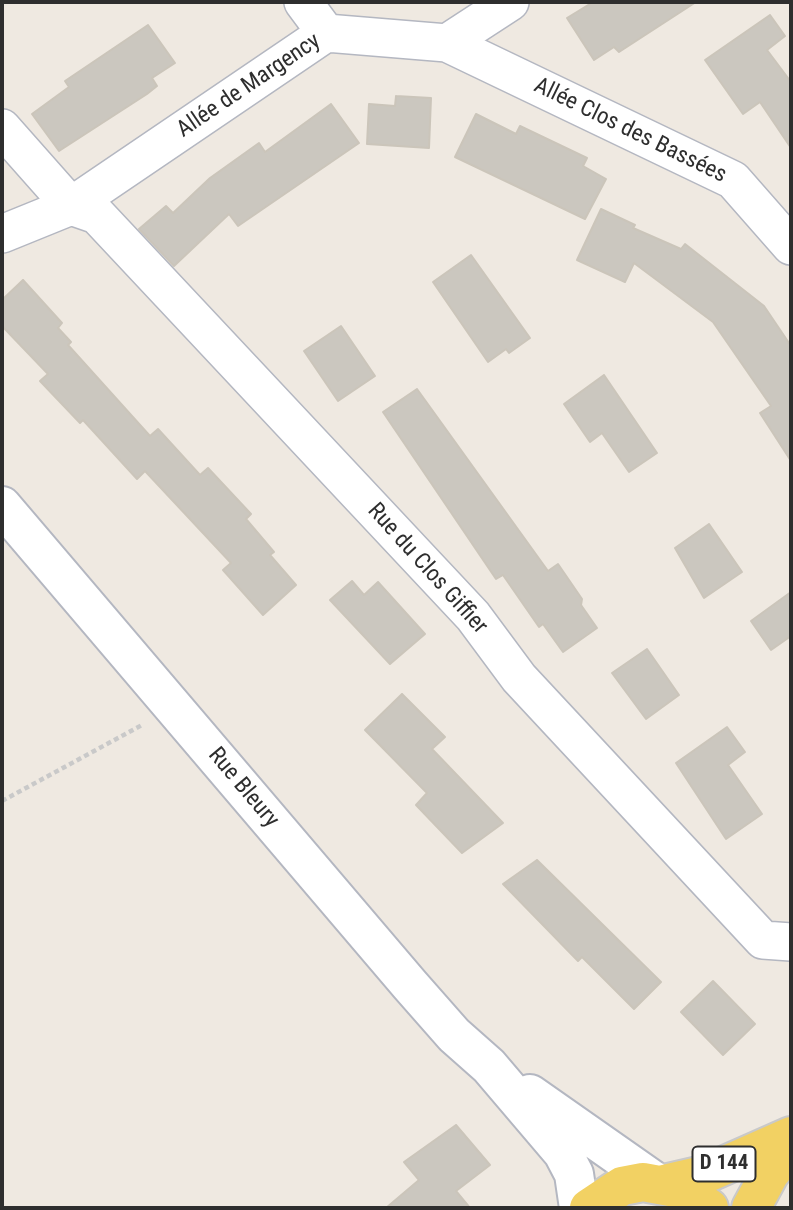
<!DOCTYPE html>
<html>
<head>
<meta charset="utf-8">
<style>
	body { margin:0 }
	#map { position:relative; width:793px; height:1210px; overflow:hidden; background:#efe9e1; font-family:"Roboto Condensed",sans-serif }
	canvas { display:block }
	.frame { position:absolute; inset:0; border:4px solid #2e2e2e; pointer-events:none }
</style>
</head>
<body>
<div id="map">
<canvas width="793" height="1210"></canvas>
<div class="frame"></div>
</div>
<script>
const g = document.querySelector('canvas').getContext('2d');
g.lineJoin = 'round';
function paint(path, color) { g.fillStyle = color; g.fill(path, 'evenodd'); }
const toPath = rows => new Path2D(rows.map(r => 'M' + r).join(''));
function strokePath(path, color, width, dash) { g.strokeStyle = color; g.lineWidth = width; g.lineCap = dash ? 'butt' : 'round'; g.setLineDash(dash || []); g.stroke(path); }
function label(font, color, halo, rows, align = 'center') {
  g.font = font + ' "Roboto Condensed",sans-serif'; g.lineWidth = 5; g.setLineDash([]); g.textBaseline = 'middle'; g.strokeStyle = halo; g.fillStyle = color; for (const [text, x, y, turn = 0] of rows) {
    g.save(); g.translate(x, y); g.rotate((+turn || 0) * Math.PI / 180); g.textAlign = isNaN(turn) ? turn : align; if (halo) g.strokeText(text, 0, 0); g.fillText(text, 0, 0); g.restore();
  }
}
const building = toPath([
	[593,2,696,2,619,52,614,47,594,60,567,18,593,2],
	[770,15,785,36,767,50,791,82,791,148,760,102,743,114,705,60,770,15],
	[148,25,175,63,152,78,157,86,147,94,59,151,32,114,69,87,65,81,148,25],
	[396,96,431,98,429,148,367,144,369,104,395,106,396,96],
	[331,104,359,143,238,226,229,214,174,266,139,229,166,206,173,213,210,178,259,143,265,152,331,104],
	[476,114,516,134,520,126,587,158,583,166,606,179,585,219,455,157,476,114],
	[601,209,635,225,633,228,681,249,685,244,764,306,791,346,791,461,760,413,771,406,713,322,634,263,625,282,577,260,601,209],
	[471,255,530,338,509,353,506,349,488,362,433,282,471,255],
	[23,280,62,323,58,328,71,342,68,345,150,436,158,429,200,475,208,468,251,514,246,519,274,552,270,555,296,585,263,615,223,570,231,563,145,471,137,479,83,420,80,423,40,381,48,374,2,326,2,300,23,280],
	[341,326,375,376,338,401,304,351,341,326],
	[604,375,657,453,629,472,602,433,590,442,564,404,604,375],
	[417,389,548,571,558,564,582,599,581,605,597,628,563,652,543,624,539,627,503,575,496,579,383,412,417,389],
	[709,524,742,572,704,598,675,548,709,524],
	[352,581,364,595,378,582,425,634,390,664,330,600,352,581],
	[791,592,791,636,771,650,751,621,791,592],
	[647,649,679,695,646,719,612,673,647,649],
	[402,694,445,737,432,749,503,823,462,853,416,805,427,793,365,730,402,694],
	[727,727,745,752,728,765,762,814,726,839,676,763,727,727],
	[537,860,661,982,634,1009,582,957,578,961,503,884,537,860],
	[713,981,755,1024,723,1055,681,1012,713,981],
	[456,1125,490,1165,456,1191,470,1208,386,1208,419,1180,404,1162,456,1125]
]);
const path = toPath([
	[2,801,142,725]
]);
const street = toPath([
	[303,2,326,33],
	[447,43,733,180,791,246],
	[2,128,71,206,97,215,473,616,519,678,763,940,791,942],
	[2,234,71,206,326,33,447,43,510,2]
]);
const secondary = toPath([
	[2,506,410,985,454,1035,489,1066,563,1153,574,1174,579,1208],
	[530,1094,657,1183]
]);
const primary = toPath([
	[664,1184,703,1175,791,1136],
	[589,1208,622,1186,643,1182,681,1189,709,1208],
	[751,1208,770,1173,791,1148]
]);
const shields = [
	[724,1164,63]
];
const shieldNames = [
	["D 144",724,1164]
];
const streetNames = [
	["Allée de Margency",249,86,-34],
	["Allée Clos des Bassées",630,131,26],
	["Rue du Clos Giffier",427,569,48],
	["Rue Bleury",243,788,50]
];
paint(building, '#cbc7bf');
strokePath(building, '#cbc5ba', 2);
strokePath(street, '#b4b7c1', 40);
strokePath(secondary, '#b4b7c1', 42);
strokePath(primary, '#c9c9c9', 42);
strokePath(path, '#c9c9c9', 4.5, [5, 3.5]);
strokePath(street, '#fff', 37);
strokePath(secondary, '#fff', 38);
strokePath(primary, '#f2d163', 38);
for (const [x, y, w] of shields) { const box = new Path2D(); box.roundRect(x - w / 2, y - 17.5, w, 35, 5); g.fillStyle = '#fff'; g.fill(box); strokePath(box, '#2e2e2e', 2); }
label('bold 21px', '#2e2e2e', null, shieldNames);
label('23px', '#2e2e2e', '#fff', streetNames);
</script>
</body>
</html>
